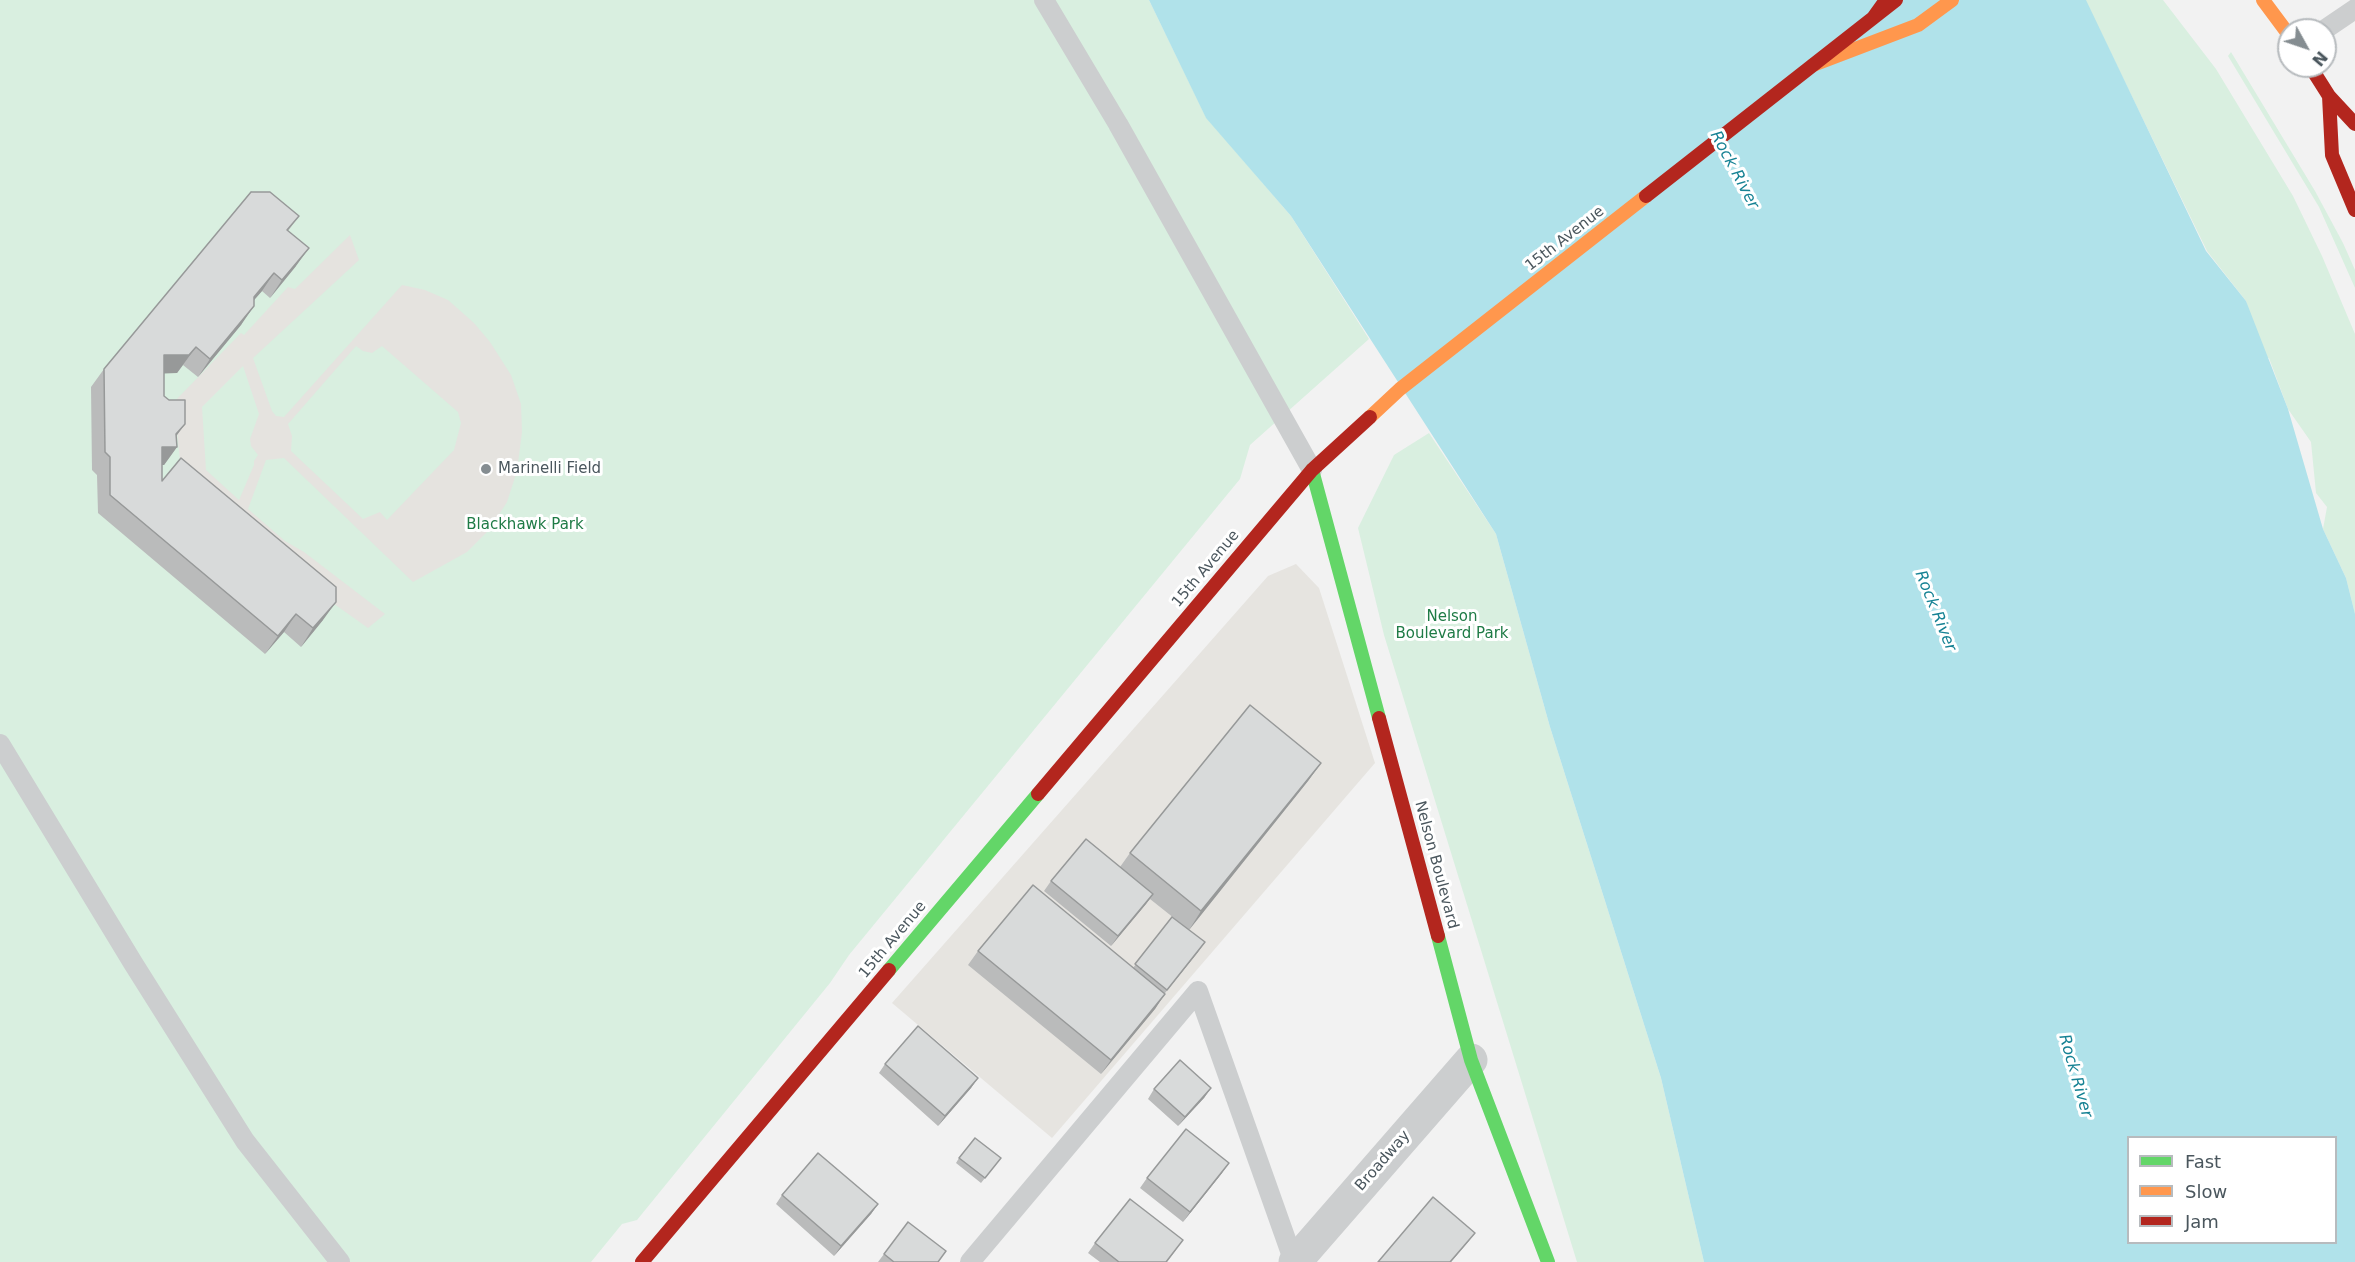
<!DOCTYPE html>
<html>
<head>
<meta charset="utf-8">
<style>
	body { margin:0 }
	#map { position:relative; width:2355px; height:1262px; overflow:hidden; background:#f2f2f2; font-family:"DejaVu Sans",sans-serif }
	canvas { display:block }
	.legend { position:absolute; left:2127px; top:1136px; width:210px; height:108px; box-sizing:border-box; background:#fff; border:2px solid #b7bbbe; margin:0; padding:8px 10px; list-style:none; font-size:18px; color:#4a565d }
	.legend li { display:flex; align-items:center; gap:12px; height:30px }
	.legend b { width:30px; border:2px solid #b7bbbe }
	.north { position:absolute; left:2277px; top:18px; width:60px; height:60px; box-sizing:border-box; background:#fff; border:2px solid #b7bbbe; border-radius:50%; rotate:130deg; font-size:16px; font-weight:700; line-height:24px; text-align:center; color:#4a565d }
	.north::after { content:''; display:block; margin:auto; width:21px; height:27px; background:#858d91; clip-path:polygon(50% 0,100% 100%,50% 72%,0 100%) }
</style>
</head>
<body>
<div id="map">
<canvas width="2355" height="1262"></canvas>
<ul class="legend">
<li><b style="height:8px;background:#63d668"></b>Fast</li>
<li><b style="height:8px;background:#ff974d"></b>Slow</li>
<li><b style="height:8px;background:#b3261e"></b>Jam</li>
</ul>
<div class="north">N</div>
</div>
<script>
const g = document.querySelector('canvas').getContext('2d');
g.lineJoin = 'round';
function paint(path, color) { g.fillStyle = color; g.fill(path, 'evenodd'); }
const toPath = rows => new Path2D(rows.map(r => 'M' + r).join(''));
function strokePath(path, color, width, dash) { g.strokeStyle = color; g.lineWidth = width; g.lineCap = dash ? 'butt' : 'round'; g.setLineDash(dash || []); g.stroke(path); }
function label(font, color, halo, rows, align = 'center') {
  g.font = font + ' "DejaVu Sans",sans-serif'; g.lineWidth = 6; g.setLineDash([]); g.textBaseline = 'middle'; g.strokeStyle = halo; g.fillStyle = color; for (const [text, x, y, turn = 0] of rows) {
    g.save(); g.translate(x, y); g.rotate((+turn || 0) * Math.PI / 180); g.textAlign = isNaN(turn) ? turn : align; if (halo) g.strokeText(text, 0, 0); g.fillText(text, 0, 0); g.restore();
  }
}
const commercial = toPath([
	[1296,564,1319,588,1375,763,1052,1138,892,1003,1268,576]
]);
const green = toPath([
	[0,0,1149,0,1206,117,1291,216,1369,339,1250,445,1240,479,849,955,830,983,637,1220,622,1224,591,1262,0,1262],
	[2085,0,2163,0,2216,69,2293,196,2322,256,2355,334,2355,614,2346,578,2323,529,2327,507,2316,493,2311,442,2288,409,2269,358,2259,357,2246,301,2207,251],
	[2231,52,2315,191,2343,243,2355,270,2355,288,2319,207,2228,56],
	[1429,433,1496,534,1550,727,1661,1078,1704,1262,1577,1262,1384,635,1358,528,1394,455]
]);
const sand = toPath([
	[350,235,359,260,253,358,272,411,276,416,284,417,402,285,425,290,448,300,474,323,490,342,511,375,521,404,522,432,517,471,507,502,489,530,467,552,413,582,284,458,266,460,248,509,285,541,304,552,385,614,368,628,330,601,182,481,174,402,241,333,244,335,288,287,295,289],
	[356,346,363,351,372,353,382,346,458,412,461,423,454,450,387,520,380,512,363,519,291,451,292,436,288,424],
	[243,366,259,414,250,439,251,446,258,455,254,461,254,465,239,500,206,470,202,407]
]);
const water = toPath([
	[1149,0,2086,0,2206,251,2246,301,2288,409,2323,529,2346,578,2355,614,2355,1262,1704,1262,1661,1078,1550,727,1496,534,1291,216,1206,118],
	[2128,1138,2336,1138,2336,1242,2128,1242]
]);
const lane = toPath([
	[1044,0,1118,124,1312,470],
	[2324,30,2355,9],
	[0,744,133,963,245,1141,340,1262],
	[970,1262,1198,991,1294,1262]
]);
const street = toPath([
	[1295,1262,1471,1060]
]);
const fast = toPath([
	[1312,470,1379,718],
	[1438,936,1471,1060,1548,1262],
	[889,970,1038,794]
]);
const slow = toPath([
	[2263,0,2289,35],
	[1813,65,1918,25,1952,0],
	[1370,417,1400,389,1646,196]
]);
const jam = toPath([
	[1873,18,1886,0],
	[2310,66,2329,96,2355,124],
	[2329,96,2332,155,2355,210],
	[1646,196,1896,0],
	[1379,718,1438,936],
	[1038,794,1312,470,1370,417],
	[642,1262,889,970]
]);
const wall = toPath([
	[299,216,288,231,296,266,270,298,262,291,254,300,241,325,198,377,183,365,177,373,164,373,164,396,176,436,177,447,164,465,162,465,162,481,323,620,301,647,284,632,265,654,98,513,97,475,92,470,91,387,104,369],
	[1321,763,1308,781,1189,930,1150,899,1111,946,1044,891,1051,881,1120,867,1130,853],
	[1172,917,1198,952,1164,994,1155,1009,1101,1074,968,965,978,951,1133,968],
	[885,1064,978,1078,971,1088,938,1126,879,1073],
	[1211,1088,1204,1098,1178,1126,1148,1099,1154,1089],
	[959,1158,997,1163,981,1183,956,1163],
	[1222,1173,1183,1222,1140,1188,1147,1178],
	[782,1195,878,1204,871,1214,834,1256,776,1204],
	[1095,1243,1176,1250,1167,1262,1100,1262,1088,1253],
	[884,1254,939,1262,878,1262]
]);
const shadedWall = toPath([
	[309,248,296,266,270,298,282,280],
	[274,273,262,291,241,315,254,297],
	[254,306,241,325,198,377,210,359],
	[196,347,177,373,151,374,164,355],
	[185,424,172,442,177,447,164,465,149,465,162,447,176,434],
	[336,602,323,620,301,647,313,628],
	[296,614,284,632,265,654,278,636],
	[1321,763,1308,781,1189,930,1201,911],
	[1153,894,1146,904,1111,946,1118,936],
	[1205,942,1198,952,1160,999,1167,990],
	[1165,994,1155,1009,1101,1074,1111,1060],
	[978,1078,971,1088,938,1126,945,1116],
	[1211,1088,1204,1098,1178,1126,1185,1117],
	[1229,1163,1222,1173,1183,1222,1190,1212],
	[878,1204,871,1214,834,1256,841,1246],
	[1475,1233,1468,1242,1451,1262,1450,1262]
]);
const building = toPath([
	[251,192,270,192,299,216,287,230,309,248,282,280,274,273,254,297,254,306,210,359,196,347,189,355,164,355,164,396,169,400,185,400,185,424,176,434,177,447,162,447,162,481,181,458,336,587,336,602,313,628,296,614,278,636,110,495,110,457,105,452,104,369,251,192],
	[1250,705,1321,763,1201,911,1130,853,1250,705],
	[1086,839,1153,894,1118,936,1051,881,1086,839],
	[1033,885,1165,994,1111,1060,978,951,1033,885],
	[1172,917,1205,942,1167,990,1135,964,1172,917],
	[918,1026,978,1078,945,1116,885,1064,918,1026],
	[1180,1060,1211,1088,1185,1117,1154,1089,1180,1060],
	[1186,1129,1229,1163,1190,1212,1147,1178,1186,1129],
	[975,1138,1001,1158,985,1178,959,1158,975,1138],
	[818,1153,878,1204,841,1246,782,1195,818,1153],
	[1433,1197,1475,1233,1450,1262,1378,1262,1433,1197],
	[1130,1199,1183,1240,1166,1262,1119,1262,1095,1243,1130,1199],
	[908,1222,946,1251,938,1262,894,1262,884,1254,908,1222]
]);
const markers = [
	[486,469,6,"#858d91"]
];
const streetNames = [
	["15th Avenue",1565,239,-38],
	["15th Avenue",1206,569,-50],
	["Nelson Boulevard",1436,865,75],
	["15th Avenue",893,940,-50],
	["Broadway",1383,1161,-49]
];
const poiNames = [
	["Marinelli Field",498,469]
];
const parkNames = [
	["Blackhawk Park",525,525],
	["Nelson",1452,617],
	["Boulevard Park",1452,634]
];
const waterNames = [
	["Rock River",1734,170,62],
	["Rock River",1935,611,68],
	["Rock River",2075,1076,74]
];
paint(commercial, '#e6e4e0');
paint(green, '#d9efe0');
paint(sand, '#e5e3df');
paint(water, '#b0e2ea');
strokePath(lane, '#cccecf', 20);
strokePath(street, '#cccecf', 33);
strokePath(fast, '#63d668', 14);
strokePath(slow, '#ff974d', 14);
strokePath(jam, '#b3261e', 14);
paint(wall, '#babbbb');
paint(shadedWall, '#979999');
paint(building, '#d8dada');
strokePath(building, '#979999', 1.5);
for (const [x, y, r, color] of markers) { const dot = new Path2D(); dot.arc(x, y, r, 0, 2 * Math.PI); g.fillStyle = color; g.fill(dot); strokePath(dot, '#fff', 2); }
label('15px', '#4a565d', '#fff', streetNames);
label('15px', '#4a565d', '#fff', poiNames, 'left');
label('15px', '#1f7b46', '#fff', parkNames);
label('italic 16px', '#168294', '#fff', waterNames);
</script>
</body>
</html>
